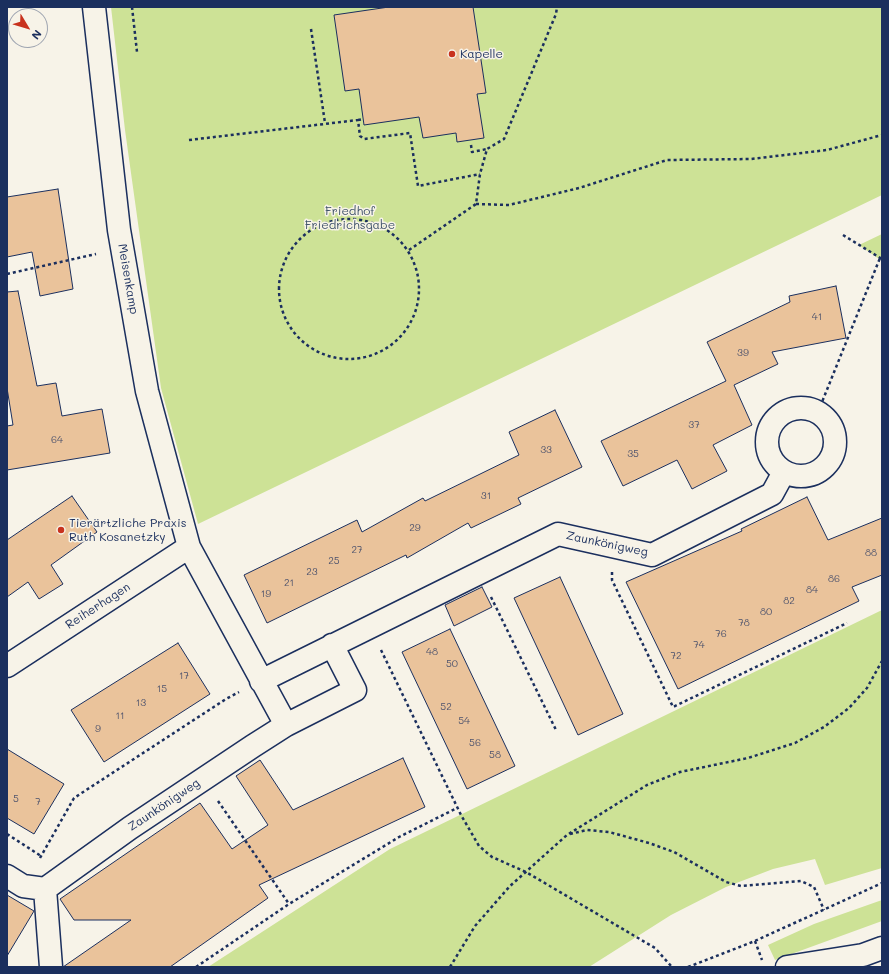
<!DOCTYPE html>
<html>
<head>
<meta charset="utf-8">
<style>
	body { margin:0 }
	#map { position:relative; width:889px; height:974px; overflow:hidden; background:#f7f3e8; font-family:Mali,sans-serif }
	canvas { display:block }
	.frame { position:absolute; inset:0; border:8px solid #1b2f5e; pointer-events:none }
	.north { position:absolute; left:8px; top:8px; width:40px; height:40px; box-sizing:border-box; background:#f7f3e8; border:1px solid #9fa5b1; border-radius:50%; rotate:128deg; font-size:11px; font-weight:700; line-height:16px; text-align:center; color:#1b2f5e }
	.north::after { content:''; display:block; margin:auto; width:14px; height:18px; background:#c8321e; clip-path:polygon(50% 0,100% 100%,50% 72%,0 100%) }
</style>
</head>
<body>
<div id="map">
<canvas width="889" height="974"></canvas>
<div class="frame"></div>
<div class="north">N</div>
</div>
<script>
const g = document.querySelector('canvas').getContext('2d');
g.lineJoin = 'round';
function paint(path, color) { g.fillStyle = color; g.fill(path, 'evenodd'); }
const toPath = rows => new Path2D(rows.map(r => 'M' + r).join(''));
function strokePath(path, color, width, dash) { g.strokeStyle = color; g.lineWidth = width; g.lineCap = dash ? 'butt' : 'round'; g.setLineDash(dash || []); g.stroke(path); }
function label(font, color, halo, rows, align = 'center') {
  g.font = font + ' Mali,sans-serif'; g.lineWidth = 3; g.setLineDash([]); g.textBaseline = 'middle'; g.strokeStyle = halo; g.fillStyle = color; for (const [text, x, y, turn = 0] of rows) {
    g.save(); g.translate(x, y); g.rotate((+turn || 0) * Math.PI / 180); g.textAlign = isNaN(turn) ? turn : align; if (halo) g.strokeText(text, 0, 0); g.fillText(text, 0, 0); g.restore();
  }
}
const green = toPath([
	[111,7,882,7,882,195,198,524,161,388,125,130],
	[882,234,882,261,859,245],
	[882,610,882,868,825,885,815,859,773,869,726,887,671,915,589,967,208,967,390,849],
	[882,900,882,921,775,960,768,945,814,924]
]);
const building = toPath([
	[389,7,473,7,486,93,477,94,484,138,457,142,456,133,423,138,419,117,364,125,359,89,345,91,334,15,389,7],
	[58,189,73,289,40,296,32,252,7,257,7,197,58,189],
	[836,286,846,338,772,352,778,364,734,385,752,425,713,445,727,471,692,489,677,460,623,486,601,441,726,381,707,342,790,302,789,296,836,286],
	[18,291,37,386,56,383,62,416,102,409,110,453,7,470,7,426,13,425,7,388,7,292,18,291],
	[555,410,582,467,518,498,521,504,471,528,468,523,407,558,406,555,267,623,244,575,357,520,362,532,423,498,425,501,519,455,509,432,555,410],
	[72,496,97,532,51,565,63,584,39,599,28,582,7,597,7,540,72,496],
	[807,497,828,540,882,518,882,575,852,587,859,601,678,689,626,582,742,531,741,529,807,497],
	[560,577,623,714,578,735,514,598,560,577],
	[482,587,492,607,454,626,445,605,482,587],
	[450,629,515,766,467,789,402,652,450,629],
	[178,643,210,694,104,762,71,710,178,643],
	[7,749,64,784,34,834,7,818,7,749],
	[403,758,425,807,259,885,268,898,170,967,63,967,131,920,74,920,60,899,200,803,232,849,268,825,236,776,260,760,293,810,403,758],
	[7,895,34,911,7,956,7,895]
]);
const path = toPath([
	[132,7,137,52],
	[311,29,325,123],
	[358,120,363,119],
	[189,140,358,120,360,136,364,139,410,133,418,186,480,174],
	[471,145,472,152,487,149],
	[476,204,509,205,579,188,667,160,751,159,827,150,882,135],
	'279 289a70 70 0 1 1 140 0a70 70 0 1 1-140 0Z',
	[843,235,882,259],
	[409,250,476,204,480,174,487,149,504,139,556,14,557,7],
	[7,274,96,254],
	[818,412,880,258],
	[612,572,612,580,673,707,847,623],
	[491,597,556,730],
	[381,650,461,815,479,846,492,857,526,872,655,948,672,967],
	[218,801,289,904],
	[7,834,41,856],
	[570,834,587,830,609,832,649,843,674,852,726,882,741,886,801,881,814,887,824,910],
	[40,858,74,798,226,699,239,692],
	[755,941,762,960],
	[196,967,289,904,399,837,457,808],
	[450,967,475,926,510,886,567,835,647,785,680,772,748,758,795,743,824,727,849,708,867,688,882,661],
	[688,967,755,941,882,883]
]);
const minor = toPath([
	[94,7,119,230,147,391,189,547,286,725],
	'767 442a34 34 0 1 1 68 0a34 34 0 1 1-68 0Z',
	[7,666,189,547],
	[261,681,558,534,652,555,772,494,784,472],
	[7,876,23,886,45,889,130,828,253,746,286,725,355,690,332,645],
	[45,889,51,967]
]);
const secondary = toPath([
	[787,967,863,955,882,948]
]);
const markers = [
	[452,54,4,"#c8321e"],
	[61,530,4,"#c8321e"]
];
const numberNames = [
	["41",817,317],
	["39",743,353],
	["37",694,425],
	["64",57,440],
	["33",546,450],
	["35",633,454],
	["31",486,496],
	["29",415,528],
	["27",357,550],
	["88",871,553],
	["25",334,561],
	["23",312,572],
	["86",834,579],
	["21",289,583],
	["84",812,590],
	["19",266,594],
	["82",789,601],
	["80",766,612],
	["78",744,623],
	["76",721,634],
	["74",699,645],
	["48",432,652],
	["72",676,656],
	["50",452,664],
	["17",184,676],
	["15",162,689],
	["13",141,703],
	["52",446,707],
	["11",120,716],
	["54",464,721],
	["9",98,729],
	["56",475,743],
	["58",495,755],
	["5",16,799],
	["7",38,802]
];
const poiNames = [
	["Kapelle",460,54],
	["Tierärtzliche Praxis",69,523],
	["Ruth Kosanetzky",69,537]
];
const parkNames = [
	["Friedhof",350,211],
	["Friedrichsgabe",350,225]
];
const streetNames = [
	["Meisenkamp",128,279,80],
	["Zaunkönigweg",607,544,12],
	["Reiherhagen",98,606,-33],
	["Zaunkönigweg",164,805,-34]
];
paint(green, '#cde296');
paint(building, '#eac39b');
strokePath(building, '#1b2f5e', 1);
strokePath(minor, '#1b2f5e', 25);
strokePath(secondary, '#1b2f5e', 25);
strokePath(path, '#1b2f5e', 2.5, [3, 3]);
strokePath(minor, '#f7f3e8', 22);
strokePath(secondary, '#f7f3e8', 22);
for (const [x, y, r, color] of markers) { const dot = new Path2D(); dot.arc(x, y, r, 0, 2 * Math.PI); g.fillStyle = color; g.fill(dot); strokePath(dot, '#f7f3e8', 1.5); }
label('10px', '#4f546d', null, numberNames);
label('12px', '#1b2f5e', '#f7f3e8', poiNames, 'left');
label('12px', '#3f5369', '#f7f3e8', parkNames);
label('12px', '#1b2f5e', '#f7f3e8', streetNames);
</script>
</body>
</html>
